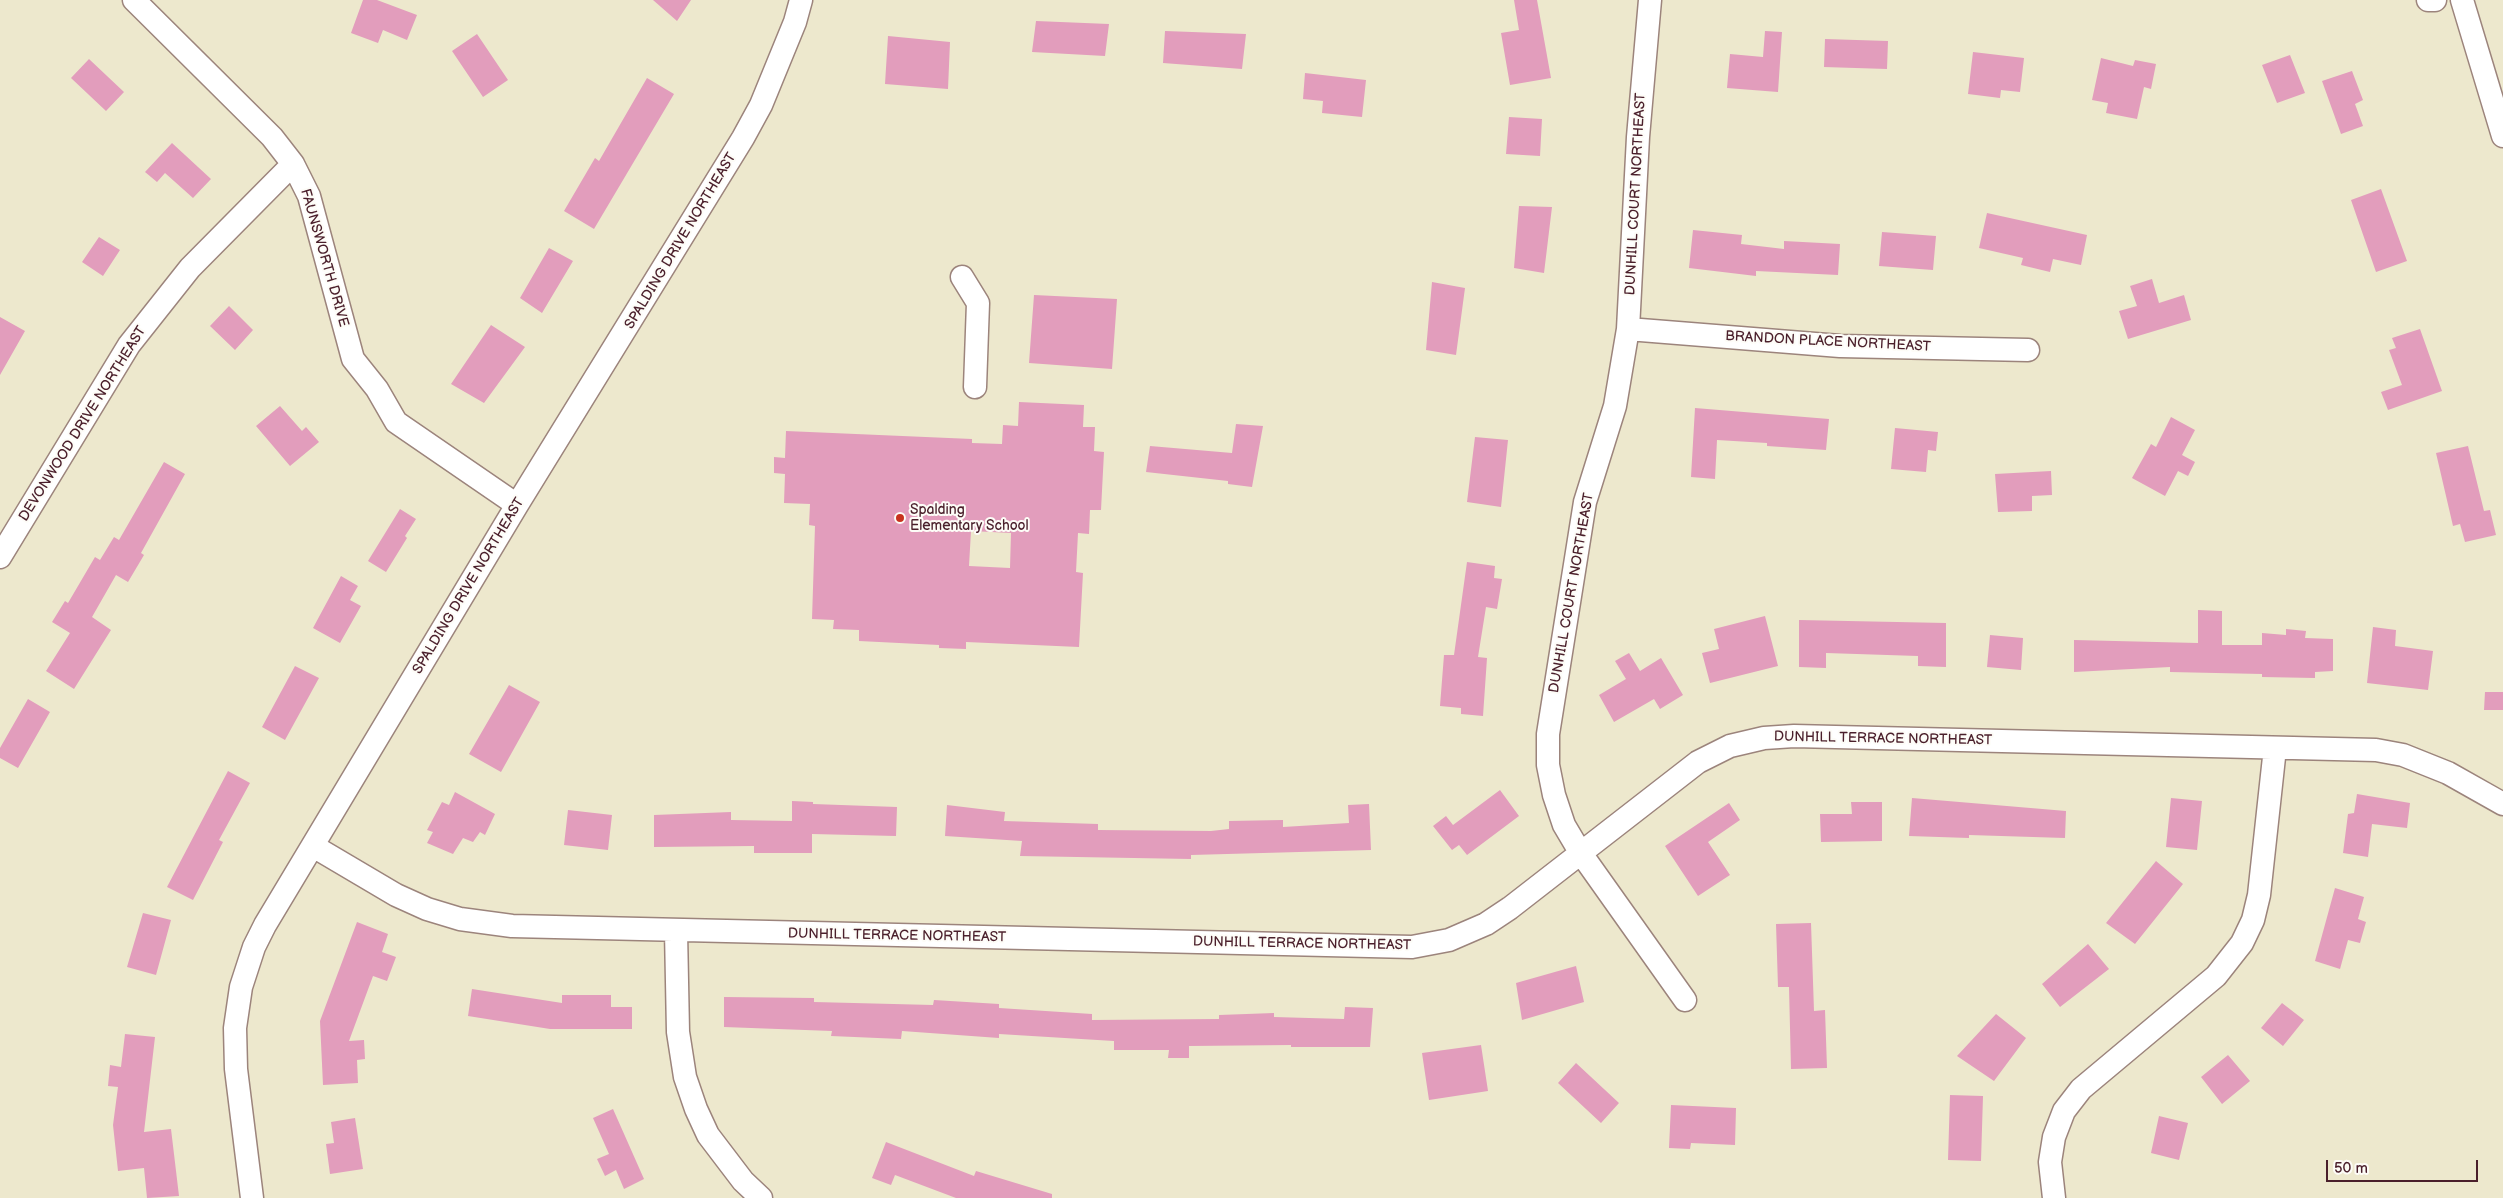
<!DOCTYPE html>
<html>
<head>
<meta charset="utf-8">
<style>
	body { margin:0 }
	#map { position:relative; width:2503px; height:1198px; overflow:hidden; background:#ede8cd; font-family:"Balsamiq Sans",sans-serif }
	canvas { display:block }
	.scale { position:absolute; left:2326px; top:1160px; width:152px; height:22px; box-sizing:border-box; border:2px solid #4a1f2b; border-top:0; padding-left:6px; font-size:15px; line-height:18px; white-space:nowrap; color:#4a1f2b; -webkit-text-stroke:4px #fdfcf7; paint-order:stroke }
</style>
</head>
<body>
<div id="map">
<canvas width="2503" height="1198"></canvas>
<div class="scale">50 m</div>
</div>
<script>
const g = document.querySelector('canvas').getContext('2d');
g.lineJoin = 'round';
function paint(path, color) { g.fillStyle = color; g.fill(path, 'evenodd'); }
const toPath = rows => new Path2D(rows.map(r => 'M' + r).join(''));
function strokePath(path, color, width, dash) { g.strokeStyle = color; g.lineWidth = width; g.lineCap = dash ? 'butt' : 'round'; g.setLineDash(dash || []); g.stroke(path); }
function label(font, color, halo, rows, align = 'center') {
  g.font = font + ' "Balsamiq Sans",sans-serif'; g.lineWidth = 4; g.setLineDash([]); g.textBaseline = 'middle'; g.strokeStyle = halo; g.fillStyle = color; for (const [text, x, y, turn = 0] of rows) {
    g.save(); g.translate(x, y); g.rotate((+turn || 0) * Math.PI / 180); g.textAlign = isNaN(turn) ? turn : align; if (halo) g.strokeText(text, 0, 0); g.fillText(text, 0, 0); g.restore();
  }
}
const building = toPath([
	[363,0,377,0,417,15,407,40,383,30,378,43,351,33],
	[653,0,691,0,677,21],
	[1514,0,1537,0,1551,78,1510,85,1501,33,1519,30],
	[1036,21,1109,24,1105,56,1032,52],
	[1165,31,1246,34,1242,69,1163,63],
	[1765,31,1782,32,1778,92,1727,88,1730,54,1763,57],
	[477,34,508,80,483,97,452,51],
	[888,36,950,42,948,89,885,84],
	[1825,39,1888,41,1887,69,1824,67],
	[1973,52,2024,58,2020,92,2001,90,2000,98,1968,94],
	[2290,55,2305,93,2277,103,2262,65],
	[2101,58,2133,66,2135,60,2156,64,2151,89,2144,87,2137,119,2106,113,2108,103,2092,100],
	[89,59,124,92,106,111,71,78],
	[2352,71,2363,100,2355,104,2363,126,2341,134,2322,81],
	[1305,73,1366,80,1362,117,1322,113,1323,101,1303,99],
	[647,78,674,94,594,229,564,211,595,158,599,161],
	[1509,117,1542,119,1540,156,1506,154],
	[172,143,211,179,193,198,165,173,157,182,145,172],
	[2381,189,2407,261,2376,272,2351,200],
	[1519,206,1552,207,1544,273,1514,268],
	[1987,213,2087,235,2081,265,2053,259,2050,272,2021,265,2023,258,1979,248],
	[1693,230,1742,235,1741,244,1784,249,1784,241,1840,244,1838,275,1756,271,1756,276,1689,268],
	[1882,232,1936,236,1933,270,1879,266],
	[99,237,120,250,103,276,82,262],
	[549,248,573,261,542,313,520,298],
	[2152,279,2159,303,2184,295,2191,320,2128,339,2119,311,2137,306,2130,286],
	[1432,282,1465,288,1456,355,1426,350],
	[1034,295,1117,299,1112,369,1029,363],
	[229,306,253,330,235,350,210,326],
	[0,317,25,331,0,375],
	[491,325,525,347,484,403,451,384],
	[2420,329,2442,391,2388,410,2381,392,2402,385,2389,350,2396,348,2392,338],
	[1019,402,1084,405,1083,427,1095,427,1094,451,1104,452,1101,510,1090,510,1089,534,1078,533,1076,572,1083,573,1079,647,966,642,966,649,939,648,939,645,859,641,859,630,833,629,834,620,812,619,815,526,809,525,810,504,784,503,785,474,774,473,774,457,785,458,786,431,972,439,972,443,1002,444,1003,425,1018,426],
	[971,531,1011,533,1010,568,969,566],
	[280,406,302,431,306,427,319,442,290,466,256,426],
	[1695,408,1829,419,1826,450,1767,446,1767,443,1717,440,1715,479,1691,477],
	[2171,417,2195,430,2182,455,2195,462,2188,476,2178,471,2165,496,2132,478,2151,444,2156,447],
	[1236,424,1263,426,1252,487,1228,484,1228,481,1146,472,1150,446,1232,453],
	[1895,428,1938,432,1936,451,1928,450,1926,472,1891,469],
	[1475,437,1508,440,1501,507,1467,502],
	[2468,446,2484,511,2490,510,2496,535,2465,542,2460,524,2453,526,2436,453],
	[164,462,185,474,141,553,144,555,128,582,116,575,92,617,111,630,74,689,46,671,70,633,52,622,65,601,68,603,95,557,100,560,114,537,119,540],
	[2051,471,2052,495,2032,496,2032,511,1998,512,1995,474],
	[400,509,416,519,405,536,407,538,386,572,368,561],
	[1467,562,1495,566,1494,578,1502,579,1497,609,1486,607,1478,657,1487,658,1483,716,1461,714,1461,708,1440,706,1444,655,1454,655],
	[341,576,358,586,350,600,361,606,340,643,313,628],
	[2198,610,2222,611,2222,645,2262,645,2262,633,2286,635,2286,629,2306,631,2305,638,2333,639,2333,671,2315,672,2315,678,2262,677,2262,674,2170,672,2170,667,2074,672,2074,640,2198,643],
	[1765,616,1778,666,1710,683,1702,653,1719,649,1714,629],
	[1799,620,1946,623,1946,667,1918,666,1918,656,1826,653,1826,668,1799,667],
	[2373,627,2396,630,2395,646,2433,651,2428,690,2367,683],
	[1990,635,2023,638,2021,670,1987,667],
	[1629,653,1640,671,1661,658,1683,695,1660,709,1654,699,1614,722,1599,695,1626,679,1615,661],
	[295,666,319,678,285,740,262,727],
	[509,685,540,702,501,772,469,754],
	[2485,692,2503,692,2503,710,2484,710],
	[28,699,50,712,18,768,0,758,0,748],
	[228,771,250,783,219,840,223,842,193,900,167,887],
	[1500,790,1519,816,1467,855,1459,845,1452,850,1433,826,1446,816,1453,825],
	[455,792,495,814,485,835,480,832,473,842,463,838,453,854,427,843,433,832,427,830,442,802,449,805],
	[2357,794,2410,803,2407,828,2372,824,2368,857,2343,853,2348,814,2354,813],
	[1912,798,2066,811,2065,838,1969,835,1969,838,1909,836],
	[2171,798,2202,801,2197,850,2166,847],
	[792,801,813,802,813,804,897,807,896,836,812,834,812,853,754,853,754,846,654,847,654,815,731,812,731,820,792,821],
	[1851,802,1882,802,1882,841,1821,842,1820,814,1852,814],
	[1729,803,1740,820,1708,842,1730,875,1698,896,1665,846],
	[1369,804,1371,850,1191,855,1191,859,1020,856,1022,841,945,836,947,805,1005,812,1004,821,1098,824,1098,830,1211,831,1229,829,1229,821,1283,820,1283,827,1349,823,1348,805],
	[568,810,612,815,608,850,564,845],
	[2156,861,2183,884,2135,944,2106,923],
	[2335,888,2364,897,2358,919,2366,922,2360,943,2348,940,2340,969,2315,961],
	[143,913,171,920,156,975,127,967],
	[357,922,388,934,382,952,396,957,387,981,373,976,349,1041,364,1040,365,1059,357,1060,358,1083,323,1085,320,1021],
	[1811,923,1814,1011,1825,1010,1827,1068,1791,1069,1789,987,1778,987,1776,924],
	[2088,944,2109,969,2060,1007,2042,984],
	[1576,966,1584,1002,1522,1020,1516,983],
	[472,989,562,1003,562,995,611,995,611,1007,632,1007,632,1029,550,1029,468,1016],
	[724,997,814,998,814,1002,933,1005,934,1000,999,1004,999,1008,1092,1014,1092,1020,1219,1019,1219,1015,1274,1013,1274,1017,1344,1019,1345,1007,1373,1008,1370,1047,1291,1047,1291,1045,1189,1046,1189,1058,1168,1058,1169,1050,1114,1050,1114,1041,999,1034,999,1038,902,1031,901,1039,831,1036,832,1031,724,1027],
	[2282,1003,2304,1020,2283,1046,2261,1028],
	[1996,1014,2026,1038,1994,1081,1957,1056],
	[125,1034,155,1037,144,1132,171,1129,179,1196,147,1198,144,1168,118,1171,113,1125,118,1087,108,1086,110,1065,121,1067],
	[1481,1045,1488,1091,1429,1100,1422,1053],
	[2228,1055,2250,1081,2222,1104,2201,1077],
	[1576,1063,1619,1103,1601,1123,1558,1083],
	[1950,1095,1983,1096,1981,1161,1948,1160],
	[1671,1105,1736,1108,1735,1145,1691,1143,1690,1149,1669,1148],
	[613,1109,644,1179,624,1189,616,1170,605,1176,597,1159,609,1154,593,1118],
	[2159,1116,2188,1123,2179,1160,2151,1153],
	[355,1118,363,1169,330,1174,326,1144,334,1143,331,1122],
	[886,1142,974,1176,976,1171,1052,1194,1052,1198,956,1198,895,1175,891,1185,872,1178]
]);
const minor = toPath([
	[134,0,272,137,293,164,309,196,353,359,377,389,396,422,517,505],
	[1650,0,1638,137,1628,329,1615,406,1585,502,1548,734,1548,765,1554,795,1564,825,1580,852,1685,1000],
	[2428,0,2435,0],
	[2462,0,2503,136],
	[962,277,978,303,975,387],
	[1628,329,1840,346,2028,350],
	[0,557,129,345,190,268,293,164],
	[313,846,396,895,427,909,460,919,512,926,1412,947,1449,940,1486,924,1510,908,1698,762,1730,746,1764,738,1794,736,2376,750,2403,755,2448,773,2503,804],
	[676,931,678,1032,685,1077,696,1109,708,1135,743,1181,761,1198],
	[252,1198,236,1069,235,1028,241,987,254,947,265,925,517,505,743,138,761,105,795,22,801,0],
	[2054,1198,2050,1162,2054,1137,2064,1111,2081,1089,2216,976,2242,943,2253,920,2259,895,2275,748]
]);
const markers = [
	[900,518,5,"#c8321e"]
];
const streetNames = [
	["DUNHILL COURT NORTHEAST",1636,194,-87],
	["SPALDING DRIVE NORTHEAST",681,241,-59],
	["FAUNSWORTH DRIVE",324,258,74],
	["BRANDON PLACE NORTHEAST",1828,342,3],
	["DEVONWOOD DRIVE NORTHEAST",83,424,-58],
	["SPALDING DRIVE NORTHEAST",469,586,-59],
	["DUNHILL COURT NORTHEAST",1572,593,-80],
	["DUNHILL TERRACE NORTHEAST",1883,739,1],
	["DUNHILL TERRACE NORTHEAST",897,936,1],
	["DUNHILL TERRACE NORTHEAST",1302,944,1]
];
const poiNames = [
	["Spalding",910,510],
	["Elementary School",910,526]
];
paint(building, '#e29dbc');
strokePath(minor, '#9c847c', 25);
strokePath(minor, '#fff', 22);
for (const [x, y, r, color] of markers) { const dot = new Path2D(); dot.arc(x, y, r, 0, 2 * Math.PI); g.fillStyle = color; g.fill(dot); strokePath(dot, '#fdfcf7', 2); }
label('14px', '#4a1f2b', '#fdfcf7', streetNames);
label('14px', '#4a1f2b', '#fdfcf7', poiNames, 'left');
</script>
</body>
</html>
